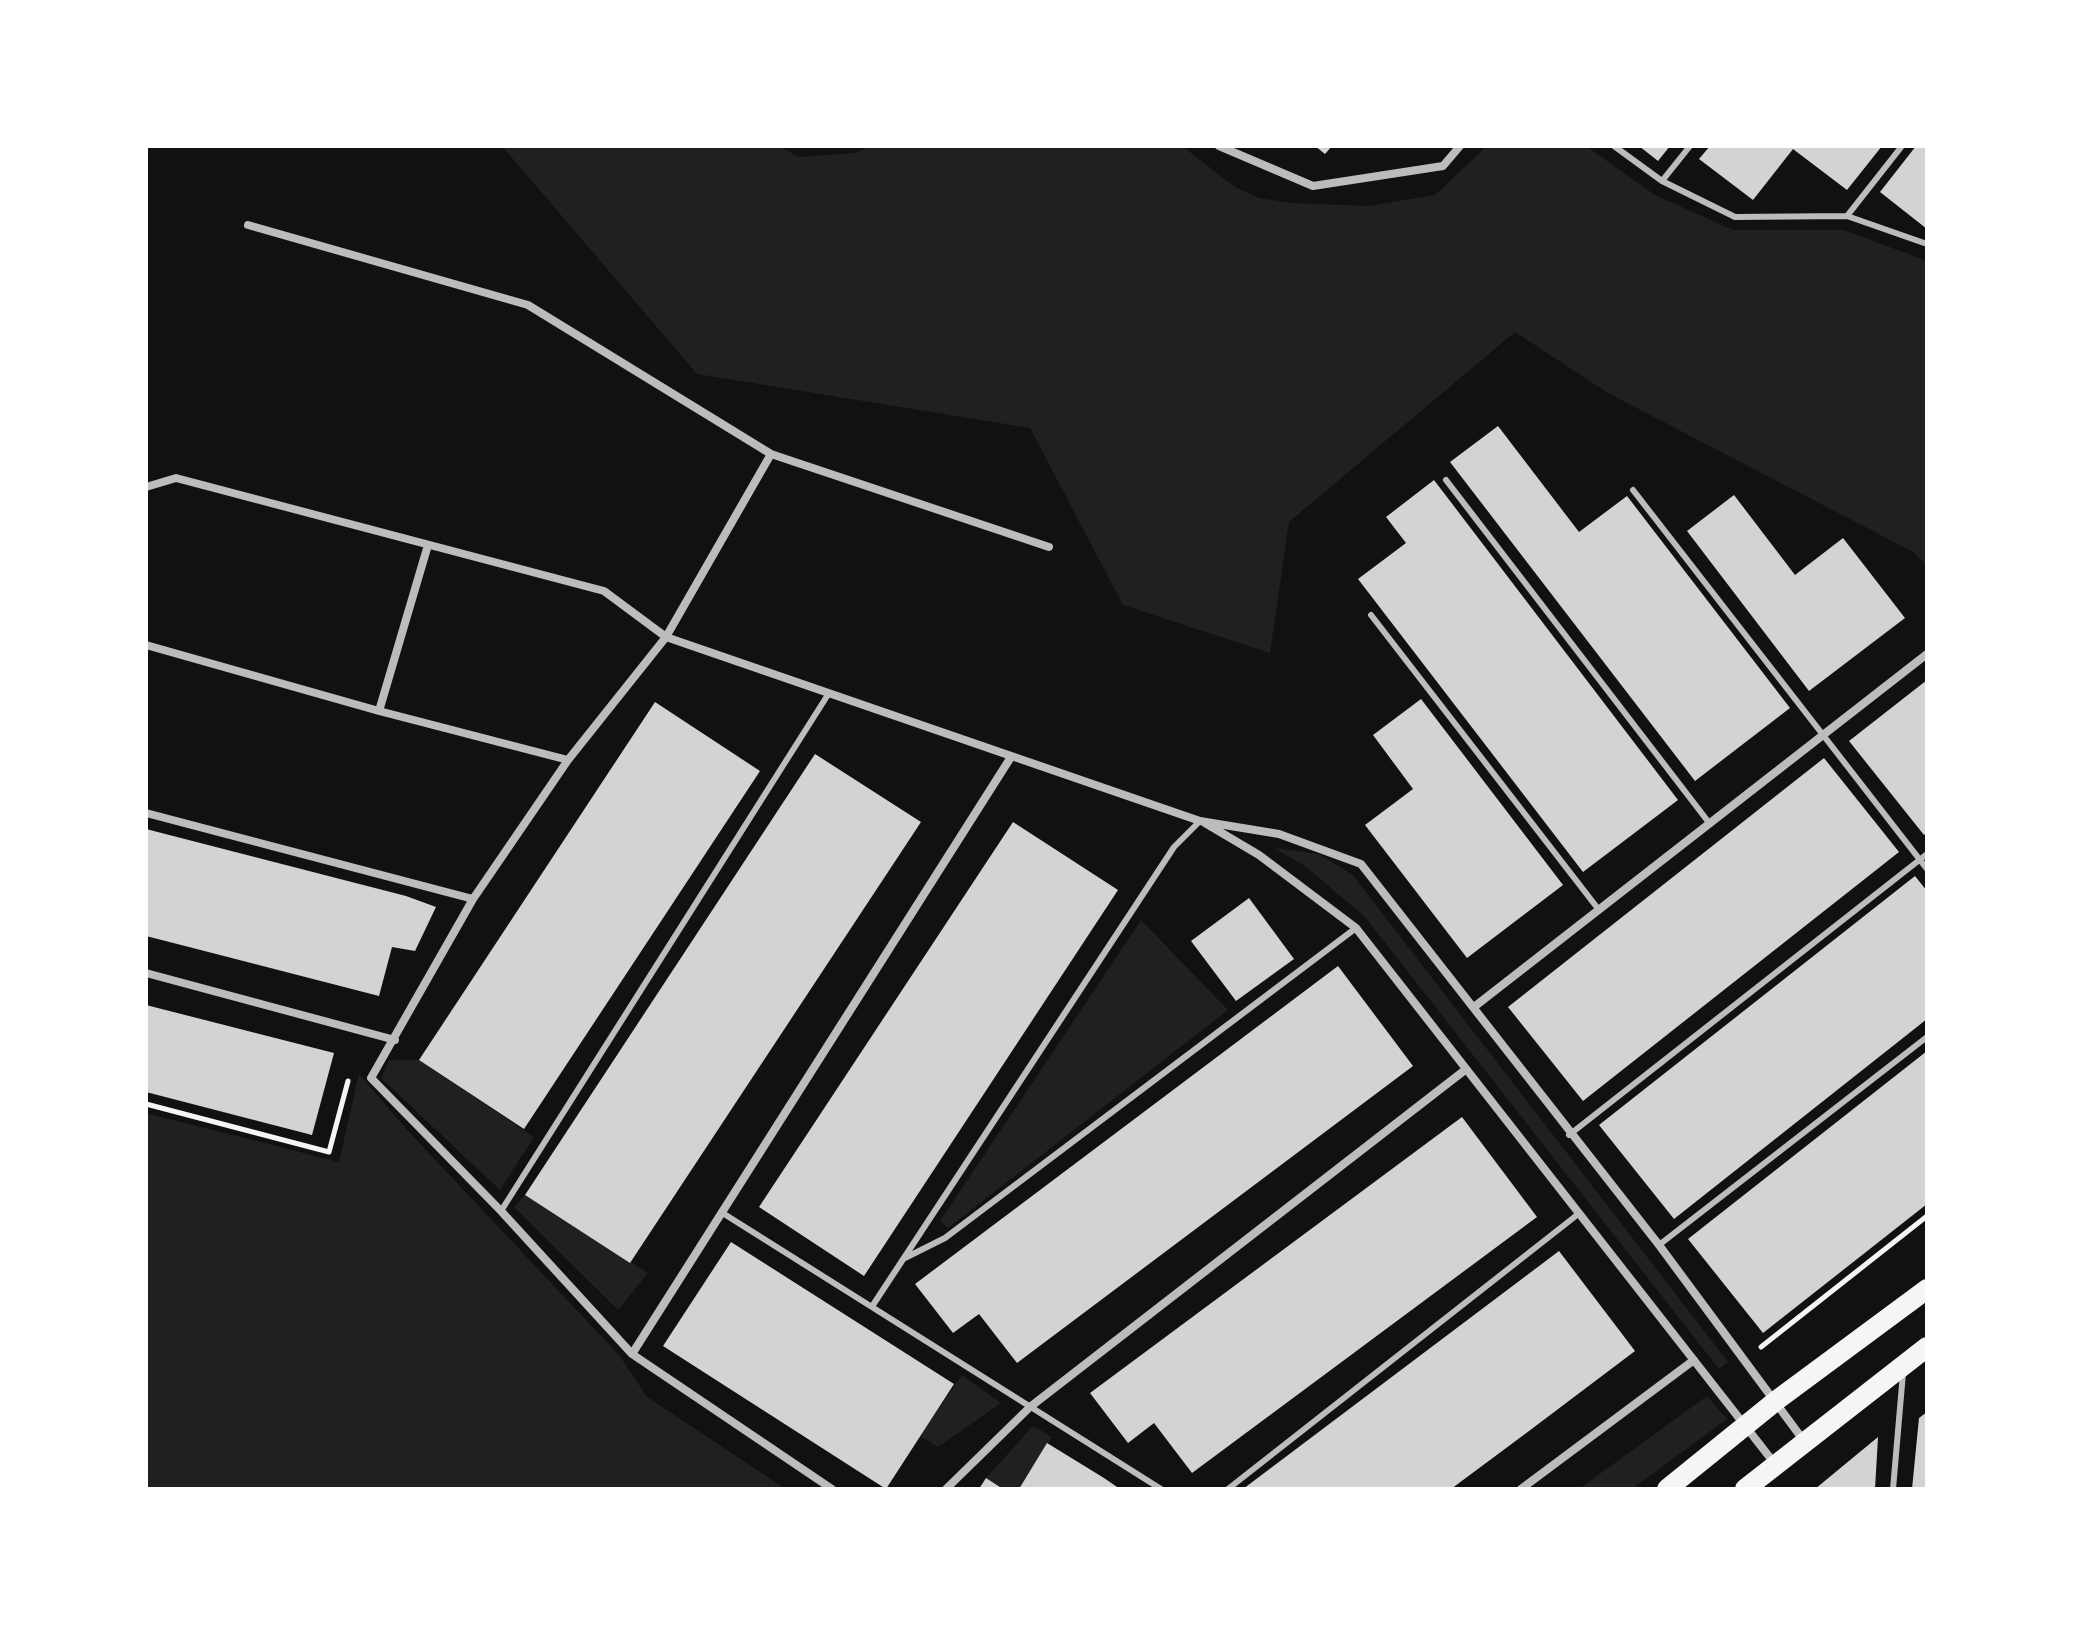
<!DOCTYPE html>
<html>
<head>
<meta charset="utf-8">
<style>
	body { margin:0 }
	#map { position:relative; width:2073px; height:1635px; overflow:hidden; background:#111; font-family:"Space Grotesk",sans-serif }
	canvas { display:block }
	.frame { position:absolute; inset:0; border:148px solid #fff; pointer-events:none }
</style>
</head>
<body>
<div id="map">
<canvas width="2073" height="1635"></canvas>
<div class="frame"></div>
</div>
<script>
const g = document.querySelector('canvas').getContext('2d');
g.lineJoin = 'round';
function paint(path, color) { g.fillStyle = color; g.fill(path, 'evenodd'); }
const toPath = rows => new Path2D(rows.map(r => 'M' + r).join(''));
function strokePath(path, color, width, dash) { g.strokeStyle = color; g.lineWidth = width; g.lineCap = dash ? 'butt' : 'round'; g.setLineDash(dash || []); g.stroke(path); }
const green = toPath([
	[502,146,778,146,799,157,856,153,871,146,1182,146,1235,187,1259,198,1291,203,1368,206,1435,195,1487,146,1586,146,1655,195,1733,230,1844,230,1927,261,1927,567,1915,553,1608,393,1515,332,1289,522,1270,653,1123,605,1030,428,697,374],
	[1274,848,1318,854,1352,874,1728,1362,1719,1369,1365,917,1305,866],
	[1141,920,1228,1010,948,1228,940,1221],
	[389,1060,419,1060,534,1137,500,1190,381,1078],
	[359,1074,409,1132,619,1355,647,1397,786,1489,146,1489,146,1113,339,1162],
	[525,1195,648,1273,618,1310,514,1207],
	[962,1375,1001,1403,938,1447,920,1436],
	[1707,1396,1727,1419,1632,1489,1579,1489],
	[1033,1426,1052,1437,1019,1489,1003,1489,986,1478]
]);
const building = toPath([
	[1315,146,1332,146,1325,154],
	[1639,146,1670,146,1658,161],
	[1710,146,1882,146,1847,190,1793,149,1753,200,1699,159],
	[1916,146,1927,146,1927,229,1880,192],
	[1498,426,1579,532,1627,496,1790,708,1695,781,1450,462],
	[1434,480,1678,800,1583,872,1358,579,1406,543,1386,517],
	[1734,495,1795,575,1843,538,1905,618,1809,691,1687,531],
	[1927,680,1927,832,1924,835,1849,741],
	[1421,699,1563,885,1467,958,1365,825,1413,789,1373,735],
	[655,702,760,771,524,1129,419,1060],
	[815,754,921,822,630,1263,525,1195],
	[1824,758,1899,852,1583,1101,1508,1007],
	[1013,822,1118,890,864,1276,759,1207],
	[146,829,406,896,436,907,415,951,392,947,379,996,189,947,146,936],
	[1915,876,1927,891,1927,1019,1674,1219,1599,1125],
	[1249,898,1294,959,1236,1001,1191,941],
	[1338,966,1413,1066,1017,1363,979,1314,953,1333,915,1284],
	[146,1005,334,1053,312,1135,146,1092],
	[1927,1051,1927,1204,1763,1333,1688,1239],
	[1462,1117,1537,1217,1192,1473,1154,1423,1128,1443,1090,1393],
	[731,1242,954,1384,886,1489,663,1346],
	[1559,1251,1635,1351,1529,1431,1451,1489,1243,1489],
	[1927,1412,1927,1489,1912,1489,1919,1418],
	[1878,1437,1875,1489,1815,1489],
	[1047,1443,1104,1478,1120,1489,1019,1489],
	[986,1478,1003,1489,979,1489]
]);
const path = toPath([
	[146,1104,329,1152,348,1081],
	[1761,1347,1927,1216]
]);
const service = toPath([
	[1614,146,1662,181,1735,217,1847,216,1927,244],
	[1662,181,1690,146],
	[1847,216,1902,146],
	[1446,480,1710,824],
	[1633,490,1927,869],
	[1371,615,1599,910],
	[1569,1135,1927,854],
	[501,1211,829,693],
	[721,1212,1161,1489],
	[1659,1245,1927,1037],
	[905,1258,945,1238,1356,928],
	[873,1305,1174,847,1200,821],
	[1228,1489,1577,1215],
	[1893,1489,1903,1373]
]);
const minor = toPath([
	[1219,146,1313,186,1443,166,1460,146],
	[248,225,528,305,771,454,666,637,568,760,473,899,371,1078,501,1211,632,1354,832,1489],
	[771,454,1049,547],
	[146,487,176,478,604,591,666,637,1200,821,1279,834,1361,864,1659,1245,1804,1441],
	[146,645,379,711,568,760],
	[379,711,428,545],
	[146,813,473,899],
	[1205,823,1259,855,1356,928,1775,1464],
	[146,973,395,1040],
	[1474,1007,1927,654],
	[632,1354,1011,757],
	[946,1489,1030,1407,1465,1070],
	[1521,1489,1694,1360]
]);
const primary = toPath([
	[1667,1489,1777,1400,1927,1289],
	[1745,1489,1927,1347]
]);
paint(green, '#202020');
paint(building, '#d3d3d3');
strokePath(path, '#f5f5f5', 5);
strokePath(service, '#bcbcbc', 6);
strokePath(minor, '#bcbcbc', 8);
strokePath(primary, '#f5f5f5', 20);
</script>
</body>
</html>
